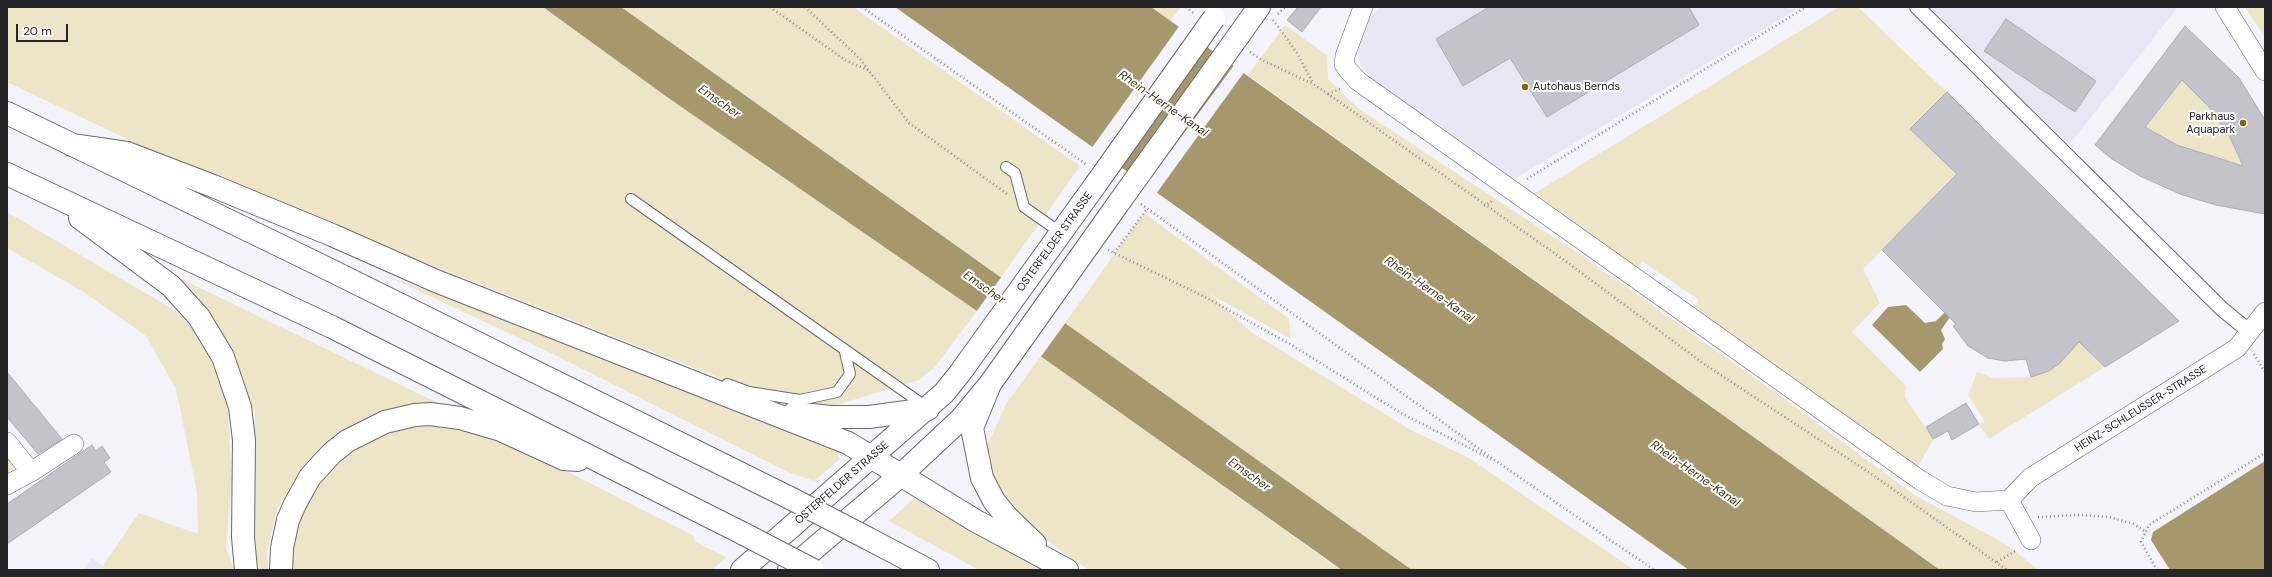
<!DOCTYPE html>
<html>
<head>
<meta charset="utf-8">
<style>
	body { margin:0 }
	#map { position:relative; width:2272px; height:577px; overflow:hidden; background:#f4f3fa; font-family:"DM Sans",sans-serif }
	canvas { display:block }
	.frame { position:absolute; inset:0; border:8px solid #252427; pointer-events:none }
	.scale { position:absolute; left:16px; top:24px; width:52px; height:18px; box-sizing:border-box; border:2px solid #252427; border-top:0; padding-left:5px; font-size:12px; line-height:14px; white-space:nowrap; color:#252427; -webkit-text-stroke:3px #fff; paint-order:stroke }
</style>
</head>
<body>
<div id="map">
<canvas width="2272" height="577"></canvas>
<div class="frame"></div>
<div class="scale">20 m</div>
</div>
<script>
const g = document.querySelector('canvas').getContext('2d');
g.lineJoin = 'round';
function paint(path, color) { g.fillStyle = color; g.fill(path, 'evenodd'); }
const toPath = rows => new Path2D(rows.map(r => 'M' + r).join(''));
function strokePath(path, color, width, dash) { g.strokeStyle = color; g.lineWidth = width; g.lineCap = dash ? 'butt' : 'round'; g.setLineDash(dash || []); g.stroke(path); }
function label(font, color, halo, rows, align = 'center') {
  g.font = font + ' "DM Sans",sans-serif'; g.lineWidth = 4; g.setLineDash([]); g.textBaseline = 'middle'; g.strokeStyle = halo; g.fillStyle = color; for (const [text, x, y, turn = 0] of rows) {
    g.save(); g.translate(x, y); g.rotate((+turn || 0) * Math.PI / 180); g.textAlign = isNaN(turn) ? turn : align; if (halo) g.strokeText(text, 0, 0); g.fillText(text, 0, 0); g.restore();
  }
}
const built = toPath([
	[1380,7,1785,7,1789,10,1797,9,1511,181,1372,79,1361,66,1358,51,1361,35,1368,18],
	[1928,7,2178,7,2069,145],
	[91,558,110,570,84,570]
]);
const green = toPath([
	[7,7,543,7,667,97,977,311,935,367,919,380,820,410,738,385,283,207,150,150,7,82],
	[621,7,853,7,1080,166,1001,277],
	[1151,7,1181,7,1170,21],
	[1839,7,1858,7,1991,135,1961,163,1965,167,1863,269,1880,303,1852,332,1906,386,1905,397,1933,439,1918,467,1694,307,1699,300,1642,261,1638,268,1535,193],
	[2245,7,2265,7,2265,37],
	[1285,25,1327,55,1328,79,1359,109,1581,255,1779,395,1916,496,2004,543,2039,570,1940,570,1248,75],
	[2182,80,2209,107,2230,137,2243,166,2177,145,2145,127],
	[7,212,176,311,202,339,227,398,232,477,226,547,234,570,104,570,103,566,139,513,198,534,197,492,176,389,146,336,87,294,7,248],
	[1144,213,1289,319,1291,339,1210,294,1251,332,1411,430,1469,458,1634,570,1412,570,1065,323],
	[167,272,440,404,334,439,299,472,277,509,267,552,268,570,258,570,253,543,255,412,232,360],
	[387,276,559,338,842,449,837,455,840,459,814,481,788,472,549,352],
	[2079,342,2105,367,1989,439,1979,424,1985,421,1968,395,1977,372,1994,378,2031,377,2049,371,2060,363],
	[1041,356,1332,564,1342,570,1089,570,1069,557,1021,520,994,485,985,451,1006,404],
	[447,424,480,432,521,448,694,536,695,542,726,557,712,570,291,570,292,547,305,504,320,482,345,455,372,437,411,426],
	[7,453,13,467,7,475],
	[919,494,1038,570,979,570,889,521]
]);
const water = toPath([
	[543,7,621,7,1412,570,1342,570,977,311,667,97],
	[895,7,1151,7,1940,570,1689,570],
	[1906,305,1925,323,1936,321,1945,312,1950,317,1941,330,1945,339,1942,344,1943,349,1920,372,1872,325,1888,307],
	[2265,461,2265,570,2170,570,2151,540,2153,532]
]);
const pier = toPath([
	[1180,25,1190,32,1102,156,1091,149],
	[1235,64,1245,71,1156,194,1145,186],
	[1002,276,1066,322,1040,358,976,312]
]);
const building = toPath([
	[1298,7,1321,7,1302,32,1287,20,1298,7],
	[1489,7,1689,7,1699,25,1547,117,1510,58,1463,86,1436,39,1489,7],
	[2006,19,2096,81,2075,112,1984,51,2006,19],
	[2185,26,2239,78,2265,120,2265,214,2216,205,2180,194,2140,176,2112,159,2095,145,2185,26],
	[2182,80,2209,107,2230,137,2243,166,2177,145,2145,127,2182,80],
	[1947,92,1990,135,2179,321,2105,367,2079,342,2060,363,2049,371,2031,377,2026,359,2005,361,1988,358,1968,346,1953,326,1956,324,1882,250,1957,174,1910,129,1947,92],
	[7,372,62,439,38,454,7,417,7,372],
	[1966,403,1979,424,1952,440,1948,431,1933,439,1926,427,1966,403],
	[92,445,96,451,102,446,110,458,104,462,111,472,7,544,7,504,92,445]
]);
const path = toPath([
	[770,7,845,60,870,71],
	[805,7,860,59,909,123,1007,194],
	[862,7,1087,165],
	[1186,7,1195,14],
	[1278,14,1285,7],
	[1273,20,1297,53,1313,83],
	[1250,52,1262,60,1313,84,1328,94,1564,260,1704,364,1870,473,2007,570],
	[1328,94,1340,89],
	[1527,179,1806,7],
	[1141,204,1496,461,1654,570],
	[1484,206,1494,200],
	[1108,250,1205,297,1290,344,1399,412,1491,459],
	[1114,253,1147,209],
	[2254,354,2265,372],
	[2038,517,2078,515,2109,517,2134,524,2146,532],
	[1997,562,2017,550],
	[2157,570,2141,542,2149,525,2265,453]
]);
const service = toPath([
	[1006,167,1015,173,1024,207,1061,233],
	[631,199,925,406],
	[727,384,749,392,800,400,837,392,850,374,845,352]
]);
const pedestrian = toPath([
	[1917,7,2222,309,2250,332]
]);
const minor = toPath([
	[1363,7,1345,56,1344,64,1348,70,1358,81,1920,480,1947,496,1976,502,2009,500,2030,478,2237,348,2265,312],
	[2225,7,2265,71],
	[7,442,31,472,7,485],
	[31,472,74,444],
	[2009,500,2031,540]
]);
const secondary = toPath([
	[1239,35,1259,7],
	[742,570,944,393,960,373,1096,184],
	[789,570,901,475,961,419,990,384,1120,201]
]);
const motorway = toPath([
	[7,113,324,267,788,497],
	[72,145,127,153,213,186,332,235,436,281,848,443,976,521,1067,570],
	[7,174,332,327,744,534],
	[80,218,171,286,199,317,223,357,240,407,244,440,243,537,246,570],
	[990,384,972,428,982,478,994,501,1007,517,1035,544],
	[794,413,830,417,869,417,928,409],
	[869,539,928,570],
	[281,570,282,548,288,520,295,504,310,477,331,454,347,441,385,422,415,415,430,414,460,418,501,430,564,459,578,460]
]);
const secondaryBridge = toPath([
	[1096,184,1214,18],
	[1120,201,1239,35]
]);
const motorwayBridge = toPath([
	[788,497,869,539],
	[744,534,813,570]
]);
const markers = [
	[1525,87,4,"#816a03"],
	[2243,123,4,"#816a03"]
];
const poiNames = [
	["Autohaus Bernds",1533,87],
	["Parkhaus",2235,117,"right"],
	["Aquapark",2235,130,"right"]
];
const streetNames = [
	["OSTERFELDER STRASSE",1055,242,-54],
	["HEINZ-SCHLEUSSER-STRASSE",2141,409,-32],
	["OSTERFELDER STRASSE",842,483,-41]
];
const waterNames = [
	["Emscher",719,102,35],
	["Rhein-Herne-Kanal",1163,104,35],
	["Emscher",984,288,35],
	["Rhein-Herne-Kanal",1429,290,35],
	["Rhein-Herne-Kanal",1695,474,35],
	["Emscher",1249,475,35]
];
paint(built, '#e9e6f4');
paint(green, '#ede5c7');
paint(water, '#a4986c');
paint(pier, '#f4f3fa');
paint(building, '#c4c3c9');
strokePath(building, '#adacb2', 1);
strokePath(service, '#6b6a6f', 12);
strokePath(pedestrian, '#6b6a6f', 16);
strokePath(minor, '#6b6a6f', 20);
strokePath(secondary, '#6b6a6f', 24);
strokePath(motorway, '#6b6a6f', 24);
strokePath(path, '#8c8b90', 2.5, [1, 3]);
strokePath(service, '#fff', 10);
strokePath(pedestrian, '#fff', 14);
strokePath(minor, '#fff', 19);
strokePath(secondary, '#fff', 22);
strokePath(motorway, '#fff', 22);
strokePath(secondaryBridge, '#6b6a6f', 24, []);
strokePath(motorwayBridge, '#6b6a6f', 24, []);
strokePath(secondaryBridge, '#fff', 22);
strokePath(motorwayBridge, '#fff', 22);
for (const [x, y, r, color] of markers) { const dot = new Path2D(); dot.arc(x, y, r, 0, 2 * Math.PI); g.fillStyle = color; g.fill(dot); strokePath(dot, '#fff', 1.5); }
label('11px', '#252427', '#fff', poiNames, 'left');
label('11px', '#252427', '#fff', streetNames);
label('italic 12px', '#3f3510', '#fff', waterNames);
</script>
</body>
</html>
